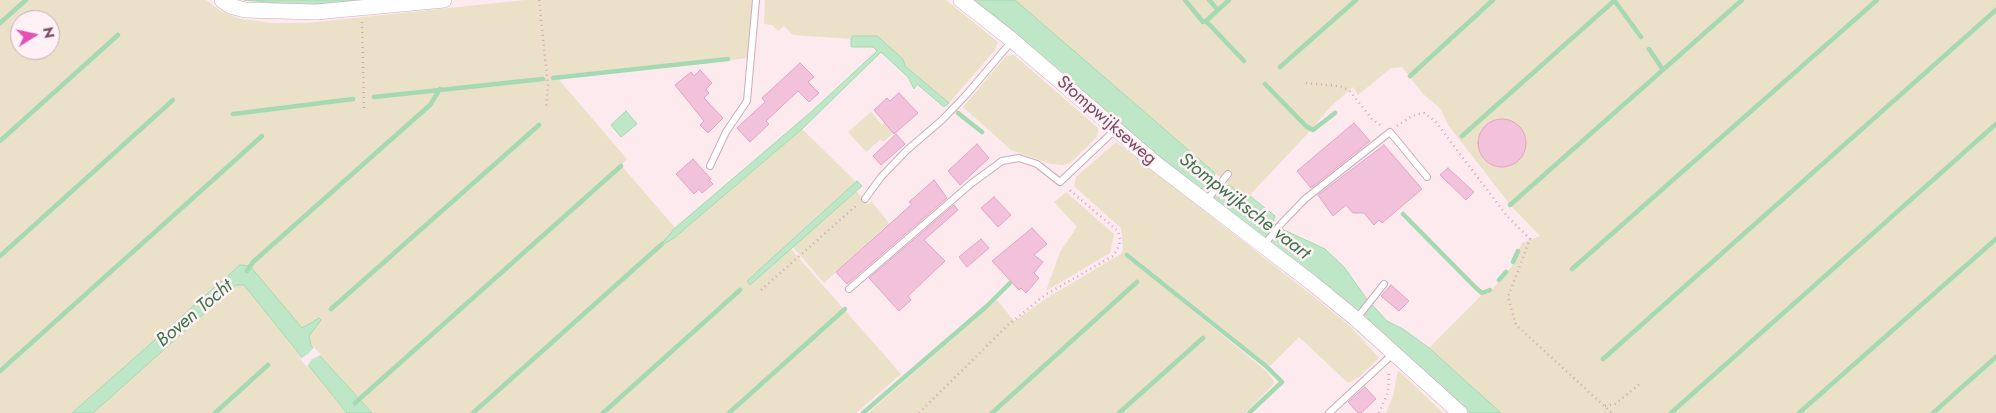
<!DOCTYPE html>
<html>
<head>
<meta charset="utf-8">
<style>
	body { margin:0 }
	#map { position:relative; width:1996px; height:413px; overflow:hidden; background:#fdeaef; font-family:Jost,sans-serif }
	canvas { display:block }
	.north { position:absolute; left:10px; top:10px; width:50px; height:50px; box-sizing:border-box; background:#fff1f5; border:1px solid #c9afbb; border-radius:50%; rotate:80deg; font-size:14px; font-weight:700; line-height:20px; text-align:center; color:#784c64 }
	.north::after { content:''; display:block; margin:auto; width:18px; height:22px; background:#e650b5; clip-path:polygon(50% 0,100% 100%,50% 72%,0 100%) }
</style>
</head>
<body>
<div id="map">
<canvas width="1996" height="413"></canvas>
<div class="north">N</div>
</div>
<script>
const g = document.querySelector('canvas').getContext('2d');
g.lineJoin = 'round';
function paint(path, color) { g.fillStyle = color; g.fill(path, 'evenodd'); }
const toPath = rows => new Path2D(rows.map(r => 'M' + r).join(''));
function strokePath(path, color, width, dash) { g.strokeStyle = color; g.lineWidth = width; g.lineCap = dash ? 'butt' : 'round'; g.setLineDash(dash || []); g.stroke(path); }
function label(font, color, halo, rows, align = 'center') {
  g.font = font + ' Jost,sans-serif'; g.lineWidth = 5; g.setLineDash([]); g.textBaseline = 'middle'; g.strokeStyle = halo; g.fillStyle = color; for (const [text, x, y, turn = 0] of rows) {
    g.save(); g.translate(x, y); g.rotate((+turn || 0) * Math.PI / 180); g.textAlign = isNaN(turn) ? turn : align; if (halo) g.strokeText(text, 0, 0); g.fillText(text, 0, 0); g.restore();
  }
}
const green = toPath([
	[0,0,206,0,222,12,241,19,273,23,307,23,525,0,753,0,748,58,730,60,729,57,560,75,560,81,627,159,621,165,677,230,659,247,674,238,802,129,856,182,747,281,751,284,791,249,901,374,856,413,372,413,311,346,309,336,321,320,319,318,302,328,250,266,240,265,72,413,0,413],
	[20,20,50,20,50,50,20,50],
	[765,0,946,0,998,42,995,50,949,103,905,66,903,59,854,36,851,39,793,35,784,26,778,31,772,25,764,24],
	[1015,0,1996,0,1996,355,1978,371,1996,356,1996,413,1501,413,1429,348,1483,294,1491,291,1512,266,1522,243,1540,236,1512,207,1448,125,1441,109,1423,94,1402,67,1391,68,1358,95,1353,87,1330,107,1311,130,1247,198,1236,191],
	[1014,55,1098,128,1097,137,1070,163,1064,165,1051,164,1011,150,963,107,1006,56],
	[871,112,882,125,892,117,901,127,883,142,880,140,866,152,848,132],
	[1116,142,1318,300,1351,327,1379,358,1359,377,1348,383,1299,337,1270,366,1130,254,1126,252,1126,256,1265,370,1271,377,1274,381,1273,385,1245,413,868,413,997,300,1014,321,1050,296,1121,254,1123,250,1121,228,1074,186,1076,177],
	[856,191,868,204,871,201,889,223,824,283,793,247],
	[1066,192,1114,234,1110,253,1046,291,1060,252,1077,227,1054,202],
	[236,285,244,285,347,413,93,413],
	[1398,370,1443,413,1386,413,1393,396]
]);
const water = toPath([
	[244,0,365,0,304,5,244,0],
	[974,0,1015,0,1215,173,1214,178,1225,186,1229,185,1246,198,1250,196,1275,216,1273,223,1284,230,1325,249,1344,267,1366,298,1387,321,1403,329,1429,348,1501,413,1470,413,1424,370,1364,317,1153,151,998,18,974,0],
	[853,36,877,36,903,59,905,66,949,103,944,107,917,84,914,89,908,77,881,52,802,129,674,238,659,247,675,228,811,112,877,51,873,47,851,47,851,39,853,36],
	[626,111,637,124,621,137,611,125,626,111],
	[857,181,862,186,750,285,747,281,857,181],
	[240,265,250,266,302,328,319,318,321,320,309,336,311,346,372,413,347,413,244,285,236,285,93,413,72,413,240,265]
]);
const pier = toPath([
	[314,347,321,355,312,359,307,367,300,359,308,354]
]);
const stream = toPath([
	[1185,0,1203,22,1206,21],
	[1209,0,1218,10],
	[1229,0,1206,21,1244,61],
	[1614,0,1641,37],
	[0,23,26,0],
	[1649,49,1663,70],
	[1280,67,1356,0],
	[1410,76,1493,0],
	[553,78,728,59],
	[1265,84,1306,126,1313,130,1335,113],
	[374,97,543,79],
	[958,113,982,132],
	[233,114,353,99],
	[1462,136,1615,0],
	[0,141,118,35],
	[1510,205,1742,0],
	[1403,214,1476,288,1482,293,1490,290],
	[1127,255,1266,366,1282,382,1249,413],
	[0,256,173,100],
	[1513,262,1518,251],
	[1572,269,1877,0],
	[247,271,253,262,430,105,440,89],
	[1499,280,1506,272],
	[331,309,539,125],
	[1603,359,1996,10],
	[0,371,262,136],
	[355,403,621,166],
	[215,413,268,365],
	[473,413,662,244],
	[603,413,740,290],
	[729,413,845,309],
	[863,413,987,306,1010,283],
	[992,413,1137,282],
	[1119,413,1203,338],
	[1671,413,1996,124],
	[1799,413,1996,239],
	[1933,413,1996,357]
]);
const building = toPath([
	[800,63,814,77,808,82,819,93,809,102,798,91,766,121,769,124,750,142,737,128,765,102,762,98,800,63],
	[700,70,712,83,706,89,709,93,704,98,723,118,708,133,700,125,704,121,675,85,691,72,694,76,700,70],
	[899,93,918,113,894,134,874,110,887,98,890,101,899,93],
	'1478 143a24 24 0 1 1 48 0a24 24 0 1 1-48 0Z',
	[1354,123,1370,141,1311,188,1297,171,1354,123],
	[896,134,905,144,881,165,873,156,896,134],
	[977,144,989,158,960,185,948,171,977,144],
	[1384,145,1422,189,1382,223,1379,220,1374,225,1364,213,1353,213,1346,205,1333,216,1318,195,1384,145],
	[693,159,711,179,709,180,713,184,702,193,699,189,694,194,676,174,693,159],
	[1448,168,1474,192,1466,200,1440,175,1448,168],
	[934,180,947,198,847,284,836,272,912,204,909,202,934,180],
	[994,197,1011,215,998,227,981,208,994,197],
	[954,205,958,210,924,240,945,261,908,296,911,300,899,311,869,278,954,205],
	[1032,228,1047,244,1034,255,1043,262,1034,273,1039,278,1026,293,1021,288,1019,290,992,261,1032,228],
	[981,239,989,248,967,267,959,257,981,239],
	[1391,285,1409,301,1399,311,1381,296,1391,285],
	[1365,387,1376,399,1361,413,1358,413,1348,402,1365,387]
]);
const path = toPath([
	[539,0,548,85,546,107],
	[362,22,364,108],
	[1306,83,1339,86,1349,90,1372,119,1383,127],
	[1397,126,1412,116,1424,113,1435,121,1507,216,1530,239,1508,297,1516,325,1612,413],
	[761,290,858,204],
	[1605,406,1615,404,1641,383],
	[919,413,1008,325,1045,295,1113,256,1119,246,1120,239,1118,231,1067,188],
	[1379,413,1388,392,1389,371]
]);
const service = toPath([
	[710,166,726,132,747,101,756,0],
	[865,199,881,177,907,150,942,120,966,95,1012,41],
	[1206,201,1228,174],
	[1264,245,1280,225,1305,199,1390,132,1427,177],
	[849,289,972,183,1002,161,1019,158,1037,164,1060,182,1116,129],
	[1357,318,1384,284],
	[1329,413,1394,353]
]);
const tertiary = toPath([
	[222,0,230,6,245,10,316,12,444,0],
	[961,0,1012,40,1155,163,1312,283,1356,319,1460,413]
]);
const streetNames = [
	["Stompwijkseweg",1106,121,41]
];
const waterNames = [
	["Stompwijksche vaart",1244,207,38],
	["Boven Tocht",195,314,-40]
];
paint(green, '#ebe0c8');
paint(water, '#bee7c8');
strokePath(water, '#a4d9b1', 1);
paint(pier, '#fdeaef');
strokePath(stream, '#a4d9b1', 4.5);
paint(building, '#f2c1da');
strokePath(building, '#e5a2c5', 1);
strokePath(service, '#cdacbb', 8);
strokePath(tertiary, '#cdacbb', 16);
strokePath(path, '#d8a4be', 2.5, [1, 4]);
strokePath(service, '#fff', 6);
strokePath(tertiary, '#fff', 15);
label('18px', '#784c64', '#fff1f5', streetNames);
label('italic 19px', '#3c764c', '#fff1f5', waterNames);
</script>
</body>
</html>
